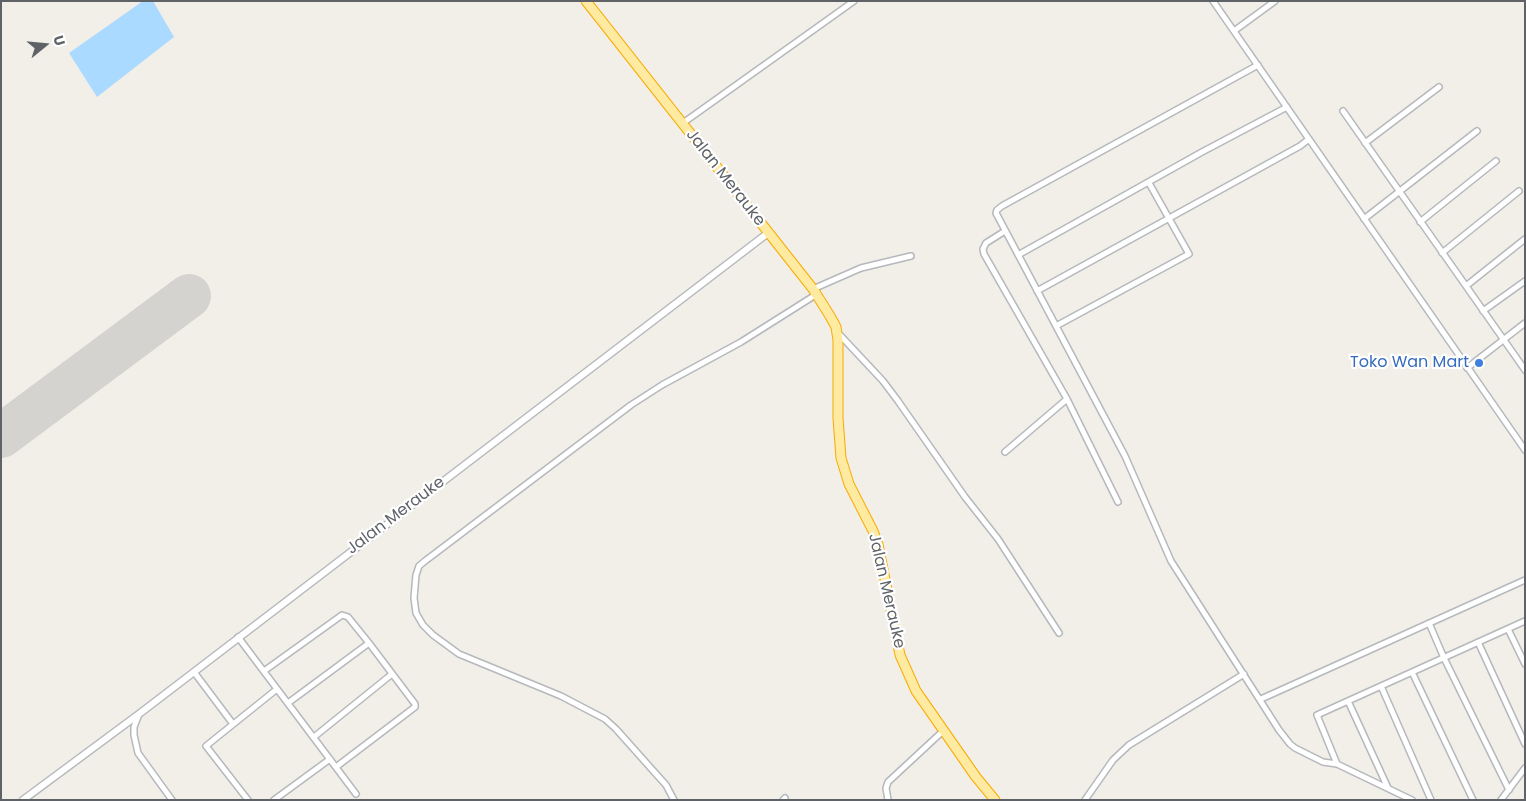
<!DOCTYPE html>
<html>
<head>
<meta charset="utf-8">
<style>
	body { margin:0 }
	#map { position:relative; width:1526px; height:801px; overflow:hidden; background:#f1efe8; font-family:Poppins,sans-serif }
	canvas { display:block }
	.frame { position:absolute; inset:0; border:2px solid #5f6368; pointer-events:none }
	.north { position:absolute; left:20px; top:20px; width:50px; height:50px; -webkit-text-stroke:4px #fff; paint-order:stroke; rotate:73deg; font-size:14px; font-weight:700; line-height:20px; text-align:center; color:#5f6368 }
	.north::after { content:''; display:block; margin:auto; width:18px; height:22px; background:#5f6368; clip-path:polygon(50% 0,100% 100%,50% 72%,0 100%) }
</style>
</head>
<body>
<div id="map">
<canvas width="1526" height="801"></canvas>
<div class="frame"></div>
<div class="north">U</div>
</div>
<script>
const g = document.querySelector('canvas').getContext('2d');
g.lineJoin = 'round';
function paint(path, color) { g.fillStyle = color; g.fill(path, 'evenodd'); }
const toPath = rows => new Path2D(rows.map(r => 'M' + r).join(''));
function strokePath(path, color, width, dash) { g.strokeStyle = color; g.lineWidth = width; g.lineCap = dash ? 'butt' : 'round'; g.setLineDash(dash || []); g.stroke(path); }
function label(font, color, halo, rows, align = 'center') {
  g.font = font + ' Poppins,sans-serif'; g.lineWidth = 4.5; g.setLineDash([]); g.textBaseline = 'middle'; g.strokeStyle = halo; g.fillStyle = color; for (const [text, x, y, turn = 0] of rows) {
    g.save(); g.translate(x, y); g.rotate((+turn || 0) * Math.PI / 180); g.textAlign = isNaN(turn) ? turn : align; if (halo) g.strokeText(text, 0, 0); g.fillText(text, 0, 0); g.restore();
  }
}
const water = toPath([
	[143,1,153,1,174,37,97,97,69,53]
]);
const runway = toPath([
	[1,436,189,296]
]);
const minor = toPath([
	[1213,1,1525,450],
	[1234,31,1275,1],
	[1258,65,1002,206,997,210,996,213,1125,456,1171,561,1279,730,1290,744,1295,748,1323,762,1337,764,1412,800],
	[1343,111,1525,370],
	[683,123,854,1],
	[1365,143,1439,87],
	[1364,219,1477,131],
	[1420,222,1496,161],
	[1005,231,986,243,983,249,984,254,1067,399,1118,502],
	[1442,253,1519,191],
	[1018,255,1202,152,1287,107],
	[1466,286,1525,239],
	[813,289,861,268,911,256],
	[1037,291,1300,146,1309,139],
	[1483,311,1525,281],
	[1056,326,1189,254,1149,183],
	[839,334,883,381,898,401,965,497,998,539,1059,633],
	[1467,368,1525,323],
	[1005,452,1067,399],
	[1429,623,1444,658,1509,790],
	[1508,629,1525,664],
	[238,637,356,794],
	[1478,642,1525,744],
	[264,671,342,615,348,617,369,643,415,704,415,707,336,767],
	[194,672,233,724],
	[1412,672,1473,800],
	[1381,686,1431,800],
	[1261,699,1525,580],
	[1348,701,1388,788],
	[288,703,369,643],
	[139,714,134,727,134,735,138,753,172,800],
	[314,737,392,674],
	[1337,764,1317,715,1525,621],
	[248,800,206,746,277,689],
	[274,800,330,759],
	[674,800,666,785,657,775,616,729,605,719,561,696,459,654,433,635,423,625,416,613,414,598,416,575,419,566,425,561,631,405,662,385,741,342,817,294],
	[783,800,785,798],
	[888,800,886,788,888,782,943,731],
	[1085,800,1113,760,1129,745,1244,674],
	[1501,800,1525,768]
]);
const tertiary = toPath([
	[23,800,139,714,768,233]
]);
const trunk = toPath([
	[586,1,813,289,830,316,836,327,838,340,838,418,841,458,849,484,873,531,878,544,900,655,916,691,976,777,995,800]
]);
const markers = [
	[1479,363,5,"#3f7fe0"]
];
const streetNames = [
	["Jalan Merauke",725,178,52],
	["Jalan Merauke",396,516,-37],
	["Jalan Merauke",886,591,77]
];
const shopNames = [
	["Toko Wan Mart",1469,363]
];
paint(water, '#aadaff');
strokePath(runway, '#d4d3d0', 44);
strokePath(minor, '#b5b8bc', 8);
strokePath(tertiary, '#b5b8bc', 9);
strokePath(trunk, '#f9ab00', 11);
strokePath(minor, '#fff', 5);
strokePath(tertiary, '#fff', 6);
strokePath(trunk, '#feeaa1', 9);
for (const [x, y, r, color] of markers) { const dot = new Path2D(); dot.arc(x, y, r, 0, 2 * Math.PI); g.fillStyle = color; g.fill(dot); strokePath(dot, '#fff', 2); }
label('16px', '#5f6368', '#fff', streetNames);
label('16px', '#366cbe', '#fff', shopNames, 'right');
</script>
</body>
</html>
